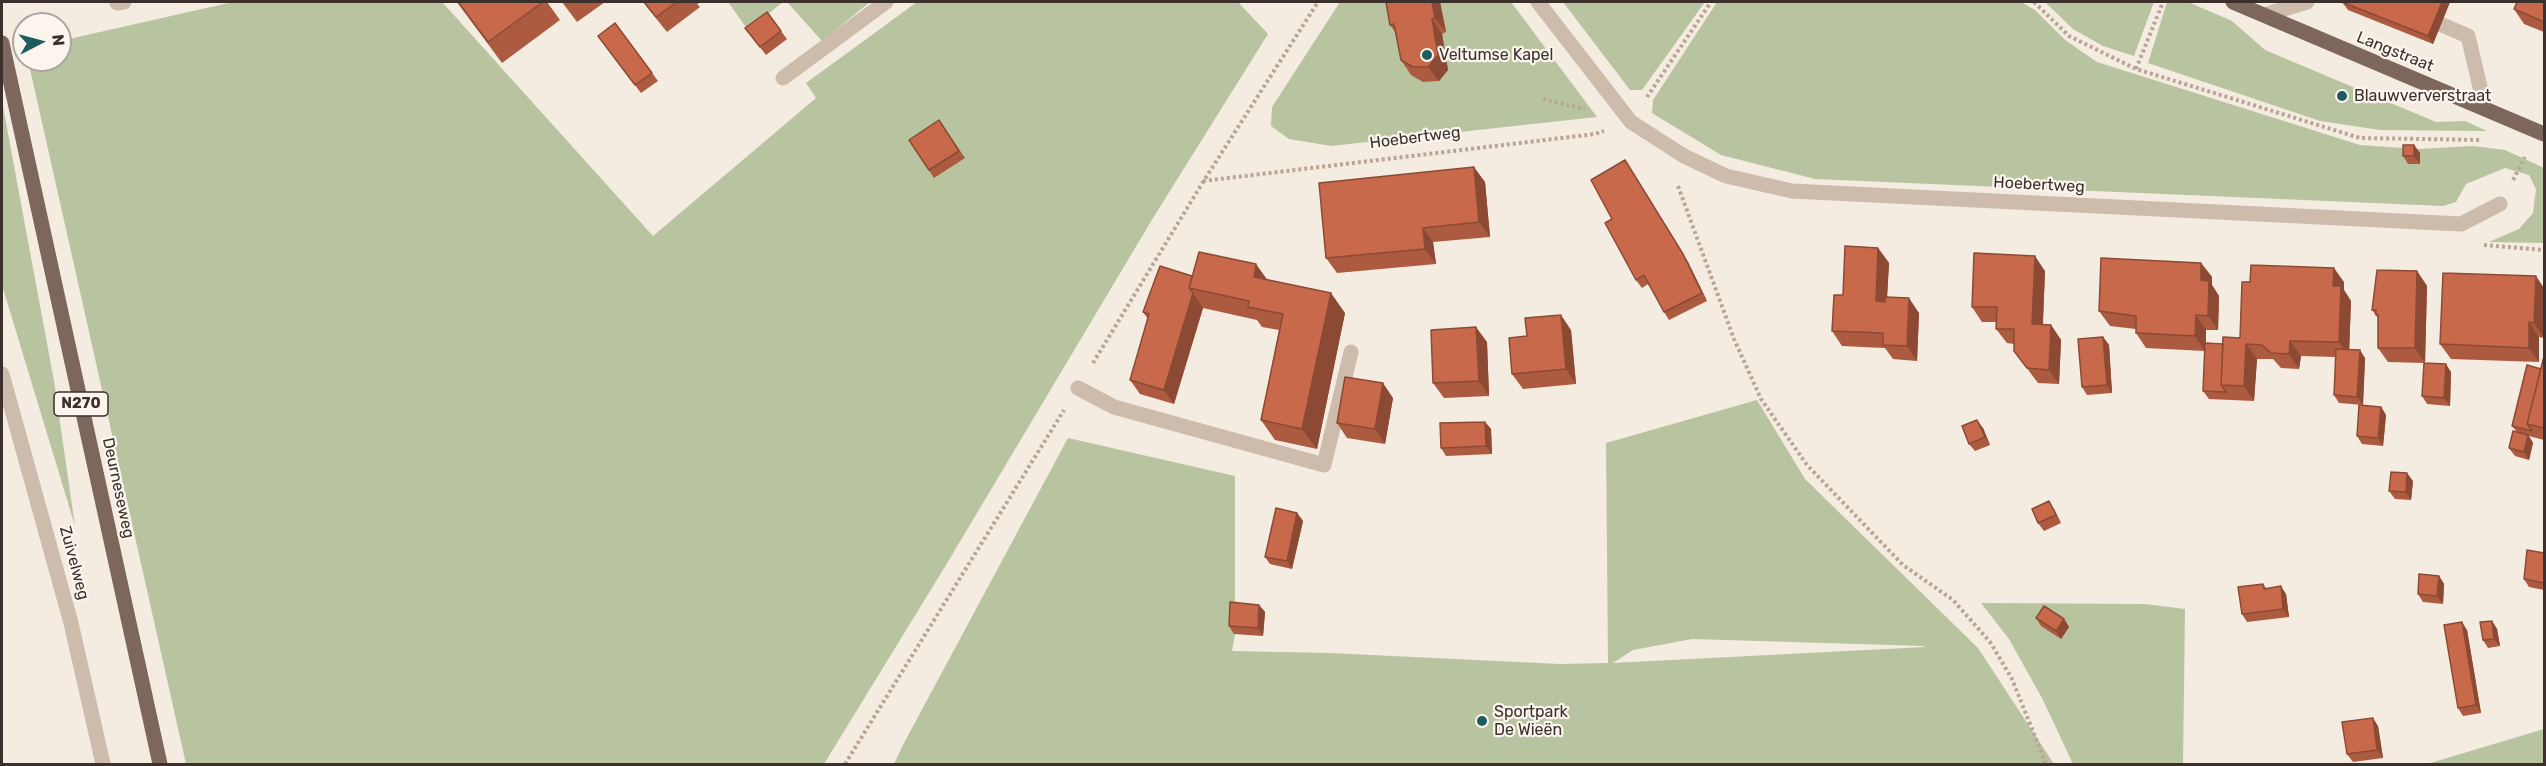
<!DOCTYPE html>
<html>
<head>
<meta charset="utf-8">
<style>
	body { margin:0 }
	#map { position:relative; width:2546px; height:766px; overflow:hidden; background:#f4ebe1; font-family:Rubik,sans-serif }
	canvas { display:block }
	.frame { position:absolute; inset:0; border:3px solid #3b302b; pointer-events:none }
	.north { position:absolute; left:12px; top:12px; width:60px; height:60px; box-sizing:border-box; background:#fbf5ee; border:2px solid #aea6a0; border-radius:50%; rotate:84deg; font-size:16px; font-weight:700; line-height:24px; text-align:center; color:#3b302b }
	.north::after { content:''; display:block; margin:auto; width:21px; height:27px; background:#1f5a5e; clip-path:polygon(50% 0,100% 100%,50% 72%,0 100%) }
</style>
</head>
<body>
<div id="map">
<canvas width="2546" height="766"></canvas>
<div class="frame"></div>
<div class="north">N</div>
</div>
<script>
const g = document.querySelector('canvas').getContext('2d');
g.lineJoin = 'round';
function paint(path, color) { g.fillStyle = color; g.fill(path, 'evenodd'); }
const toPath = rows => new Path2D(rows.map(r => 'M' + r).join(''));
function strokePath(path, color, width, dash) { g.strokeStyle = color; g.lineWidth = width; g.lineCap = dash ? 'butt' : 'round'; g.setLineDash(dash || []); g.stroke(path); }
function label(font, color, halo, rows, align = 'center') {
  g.font = font + ' Rubik,sans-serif'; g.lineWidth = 4.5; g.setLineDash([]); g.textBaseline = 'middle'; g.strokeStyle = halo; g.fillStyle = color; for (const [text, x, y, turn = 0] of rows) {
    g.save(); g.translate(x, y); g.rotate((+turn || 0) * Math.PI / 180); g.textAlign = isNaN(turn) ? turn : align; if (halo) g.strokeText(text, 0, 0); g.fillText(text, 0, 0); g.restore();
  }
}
const green = toPath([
	[233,2,442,2,653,236,816,98,806,83,917,2,1238,2,1268,34,1153,218,946,565,824,764,186,764,28,60,60,60,60,41],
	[728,2,783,2,748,30],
	[787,2,870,2,822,41],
	[1340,2,1511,2,1597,117,1331,146,1289,139,1271,126,1272,107],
	[1563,2,1705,2,1642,90,1630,90],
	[1717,2,2021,2,2035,10,2065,40,2097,62,2360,145,2419,149,2473,146,2505,150,2544,168,2544,243,2489,242,2519,229,2533,213,2536,189,2529,175,2505,168,2466,184,2456,202,2443,206,1815,179,1721,155,1652,113,1653,100],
	[2045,2,2154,2,2134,56,2103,46,2073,29],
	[2167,2,2188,2,2232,21,2265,50,2436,122,2465,121,2487,131,2380,130,2320,121,2148,63],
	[2,101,54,381,75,526,2,285],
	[1757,400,1805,479,1978,648,2054,764,894,764,904,743,1068,438,1235,476,1235,634,1232,651,1330,653,1560,664,1608,663,1606,443],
	[1692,639,1924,646,1925,647,1613,663,1633,650],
	[1981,603,2145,604,2185,609,2183,764,2073,764,2043,700,2009,639],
	[2544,729,2544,763,2541,764,2427,764]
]);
const path = toPath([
	[2034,2,2069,36,2136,69,2292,117,2360,138,2482,140],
	[2136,69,2163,2],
	[1647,97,1711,2],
	[1543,99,1585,109],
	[2513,180,2525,157],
	[1203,181,1595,134,1604,131],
	[1678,186,1734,339,1761,399,1807,465,1903,565,1953,600,1990,642,2012,679,2046,764],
	[2484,245,2544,250],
	[1093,363,1203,182,1318,2],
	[845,764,1064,410]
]);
const minor = toPath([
	[1538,2,1631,122,1684,156,1726,176,1792,191,2461,224,2500,204],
	[2389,2,2468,36,2485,108],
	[117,3,124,2],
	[2264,15,2307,2],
	[783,78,886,2],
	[2,374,71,623,103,764],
	[1078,388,1114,407,1324,465,1351,352]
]);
const major = toPath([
	[2233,2,2544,134],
	[2,43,160,764]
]);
const wall = toPath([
	[457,2,547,2,560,20,502,63],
	[562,2,605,2,577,22],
	[643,2,701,2,697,4,700,7,667,32],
	[1440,2,1446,32,1442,34,1448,70,1439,81,1423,82,1411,75,1401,60,1396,33,1390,25],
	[2342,2,2450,2,2433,44,2348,10],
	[2544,2,2544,32,2524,24,2514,9],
	[615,23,658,81,641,93,598,36],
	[745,28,781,31,787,39,766,55],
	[939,120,965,158,934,178,909,140],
	[2414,145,2420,153,2420,164,2408,164,2403,156],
	[1625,160,1688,262,1707,301,1669,320,1664,312,1648,284,1642,288,1636,280,1612,219],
	[1485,182,1490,237,1433,242,1436,264,1337,273,1326,258],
	[1878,248,1889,263,1887,297,1919,313,1917,361,1893,359,1885,348,1842,346,1832,331,1843,295],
	[2201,263,2212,277,2212,285,2219,296,2218,330,2206,330,2206,343,2223,344,2240,338,2344,282,2344,290,2351,301,2349,350,2365,358,2363,405,2339,403,2334,395,2336,357,2301,356,2299,369,2281,368,2273,359,2257,359,2254,401,2209,399,2203,391,2205,351,2146,348,2136,333,2136,329,2110,326,2099,311],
	[2045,271,2043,325,2051,325,2061,340,2059,384,2038,383,2014,351,2014,344,2007,343,1996,329,1996,322,1982,322,1972,307],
	[2417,271,2427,286,2425,363,2388,362,2378,348,2378,318,2372,310],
	[1192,276,1267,279,1345,313,1317,449,1275,440,1261,420,1279,330,1262,327,1257,320,1203,308,1174,404,1140,394,1130,380,1148,319,1143,312],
	[2536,276,2544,338,2539,337,2539,362,2451,359,2440,344],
	[1571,330,1576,384,1523,389,1512,374],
	[2103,337,2109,345,2112,393,2087,395,2082,387],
	[1487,342,1489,396,1444,398,1433,383],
	[2544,356,2544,440,2529,436,2533,443,2529,460,2515,456,2509,448,2517,432,2512,426,2541,369],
	[2451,372,2450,406,2427,404,2422,396],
	[1393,398,1385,444,1347,438,1337,423],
	[2381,407,2386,415,2383,446,2362,444,2357,436],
	[1485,422,1491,429,1492,454,1446,456,1441,448],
	[1983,428,1990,445,1975,451,1969,444],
	[2413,481,2411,500,2395,499,2389,491],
	[2054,509,2061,523,2044,531,2038,523],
	[1297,513,1303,521,1292,569,1270,564,1265,557],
	[2544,553,2544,590,2529,587,2524,579],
	[2439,576,2444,584,2443,604,2423,602,2418,594],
	[2263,584,2266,588,2286,594,2289,617,2247,622,2242,614],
	[1259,605,1265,612,1263,636,1234,634,1229,626],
	[2036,618,2064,619,2069,627,2061,639,2041,626],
	[2492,621,2497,629,2500,646,2488,648,2483,640],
	[2467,630,2481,713,2463,716,2458,708],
	[2378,726,2383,758,2353,762,2347,754]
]);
const shadedWall = toPath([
	[1432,2,1440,2,1446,32,1435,18],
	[2442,2,2450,2,2433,44,2428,36],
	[1432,19,1442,34,1448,70,1439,81,1428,67],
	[2414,145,2420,153,2420,164,2414,156],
	[1625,160,1688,262,1707,301,1702,293],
	[1474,167,1485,182,1490,237,1479,222],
	[1423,228,1433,242,1436,264,1425,249],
	[1878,248,1889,263,1886,316,1876,301],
	[2035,256,2045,271,2042,339,2032,324],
	[2201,263,2212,277,2212,285,2219,296,2218,330,2208,316,2201,280],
	[1256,264,1271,285,1254,277],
	[2334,268,2344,282,2344,290,2351,301,2349,357,2339,342,2333,286],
	[2417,271,2427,286,2425,363,2415,348],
	[2536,276,2544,288,2544,338,2534,323],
	[1193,293,1203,308,1174,404,1164,390],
	[1331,293,1345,313,1317,449,1302,429],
	[1909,298,1919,313,1917,361,1907,346],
	[1561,315,1571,330,1576,384,1566,369],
	[2196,315,2206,330,2205,351,2195,336],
	[2529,322,2539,337,2539,362,2529,348],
	[2051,325,2061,340,2059,384,2049,370],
	[1476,327,1487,342,1489,396,1479,381],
	[2103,337,2109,345,2112,393,2107,385],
	[2290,341,2301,356,2299,369,2289,354],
	[2246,344,2257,359,2254,401,2244,386],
	[2360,350,2365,358,2363,405,2357,397],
	[2446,364,2451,372,2450,406,2444,398],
	[1383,383,1393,398,1385,444,1375,429],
	[2381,407,2386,415,2383,446,2378,438],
	[1977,420,1983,428,1990,445,1985,437],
	[1485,422,1491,429,1492,454,1486,446],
	[2528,435,2533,443,2529,460,2524,452],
	[2407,473,2413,481,2411,500,2406,492],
	[2049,501,2054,509,2061,523,2056,515],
	[1297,513,1303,521,1292,569,1287,561],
	[2439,576,2444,584,2443,604,2437,596],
	[2281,586,2286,594,2289,617,2283,609],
	[1259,605,1265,612,1263,636,1258,628],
	[2064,619,2069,627,2061,639,2056,631],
	[2492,621,2497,629,2500,646,2494,639],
	[2462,622,2467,630,2481,713,2476,705],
	[2373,718,2378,726,2383,758,2377,750]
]);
const building = toPath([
	[458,2,543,2,488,42,458,2],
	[644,2,677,2,656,17,644,2],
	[1386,2,1432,2,1435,18,1432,19,1438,55,1428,67,1413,67,1401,60,1394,24,1390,25,1386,2],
	[2342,2,2442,2,2428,36,2342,2],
	[2517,2,2544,2,2544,22,2514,9,2517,2],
	[767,12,781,31,760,47,745,28,767,12],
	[615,23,652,73,635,85,598,36,615,23],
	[939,120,959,151,929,170,909,140,939,120],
	[2403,145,2414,145,2414,156,2403,156,2403,145],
	[1625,160,1683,254,1702,293,1664,312,1644,275,1636,280,1605,223,1612,219,1591,180,1625,160],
	[1474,167,1479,222,1423,228,1425,249,1326,258,1319,183,1474,167],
	[1845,246,1878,248,1876,301,1885,302,1885,297,1909,298,1907,346,1883,345,1883,333,1832,331,1834,295,1843,295,1845,246],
	[1199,252,1256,264,1254,277,1331,293,1302,429,1261,420,1283,314,1248,307,1249,301,1189,288,1199,252],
	[1974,253,2035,256,2032,324,2051,325,2049,370,2027,368,2014,351,2014,329,1996,329,1997,307,1972,307,1974,253],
	[2101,258,2201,263,2201,280,2209,281,2208,316,2196,315,2195,336,2136,333,2136,316,2099,311,2101,258],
	[2251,265,2334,268,2333,286,2341,286,2339,342,2290,341,2289,354,2271,353,2262,345,2246,344,2244,386,2221,385,2223,337,2240,338,2242,282,2250,282,2251,265],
	[1160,266,1192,276,1189,288,1193,293,1164,390,1130,380,1149,314,1143,312,1160,266],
	[2377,270,2417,271,2415,348,2378,348,2378,315,2376,315,2376,310,2372,310,2377,270],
	[2443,273,2536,276,2534,323,2529,322,2529,348,2440,344,2443,273],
	[1561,315,1566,369,1512,374,1509,338,1527,336,1525,318,1561,315],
	[1476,327,1479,381,1433,383,1431,330,1476,327],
	[2103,337,2107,385,2082,387,2078,339,2103,337],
	[2205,343,2223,344,2221,385,2226,392,2203,391,2205,343],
	[2336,349,2360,350,2357,397,2334,395,2336,349],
	[2544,356,2544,428,2527,424,2544,356],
	[2424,363,2446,364,2444,398,2422,396,2424,363],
	[2527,365,2541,369,2527,424,2532,431,2512,426,2527,365],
	[1345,377,1383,383,1375,429,1337,423,1345,377],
	[2359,405,2381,407,2378,438,2357,436,2359,405],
	[1977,420,1985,437,1969,444,1962,426,1977,420],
	[1485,422,1486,446,1441,448,1440,423,1485,422],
	[2513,431,2528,435,2524,452,2509,448,2513,431],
	[2391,472,2407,473,2406,492,2389,491,2391,472],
	[2049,501,2056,515,2038,523,2032,509,2049,501],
	[1276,508,1297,513,1287,561,1265,557,1276,508],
	[2527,550,2544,553,2544,583,2524,579,2527,550],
	[2419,574,2439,576,2437,596,2418,594,2419,574],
	[2263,584,2264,589,2281,586,2283,609,2242,614,2238,587,2263,584],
	[1230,602,1259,605,1258,628,1229,626,1230,602],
	[2044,606,2064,619,2056,631,2036,618,2044,606],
	[2492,621,2494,639,2483,640,2480,622,2492,621],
	[2462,622,2476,705,2458,708,2444,625,2462,622],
	[2373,718,2377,750,2347,754,2342,722,2373,718]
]);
const markers = [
	[1427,55,6,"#1f5a5e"],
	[2342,96,6,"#1f5a5e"],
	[1482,721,6,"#1f5a5e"]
];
const shields = [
	[81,404,54]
];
const shieldNames = [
	["N270",81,404]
];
const streetNames = [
	["Langstraat",2395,52,22],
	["Hoebertweg",1415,138,-7],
	["Hoebertweg",2039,185,3],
	["Deurneseweg",118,488,78],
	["Zuivelweg",74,563,75]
];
const poiNames = [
	["Veltumse Kapel",1439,55],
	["Blauwververstraat",2354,96],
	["Sportpark",1494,712],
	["De Wieën",1494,730]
];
paint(green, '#b8c4a0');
strokePath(path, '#b9a596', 4, [3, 3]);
strokePath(minor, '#cdbbac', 15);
strokePath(major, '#7d675c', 15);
paint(wall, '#ac5a40');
paint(shadedWall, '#8c4a34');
paint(building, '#c8694b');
strokePath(building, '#8c4a34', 1.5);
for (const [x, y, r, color] of markers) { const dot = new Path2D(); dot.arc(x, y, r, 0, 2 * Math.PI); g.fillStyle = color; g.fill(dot); strokePath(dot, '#fbf5ee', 2); }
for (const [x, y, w] of shields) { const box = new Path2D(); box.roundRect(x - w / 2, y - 12, w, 24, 4.5); g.fillStyle = '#fbf5ee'; g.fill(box); strokePath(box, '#3b302b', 1.5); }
label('bold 15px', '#3b302b', null, shieldNames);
label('16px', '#3b302b', '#fbf5ee', streetNames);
label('16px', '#3b302b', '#fbf5ee', poiNames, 'left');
</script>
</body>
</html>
